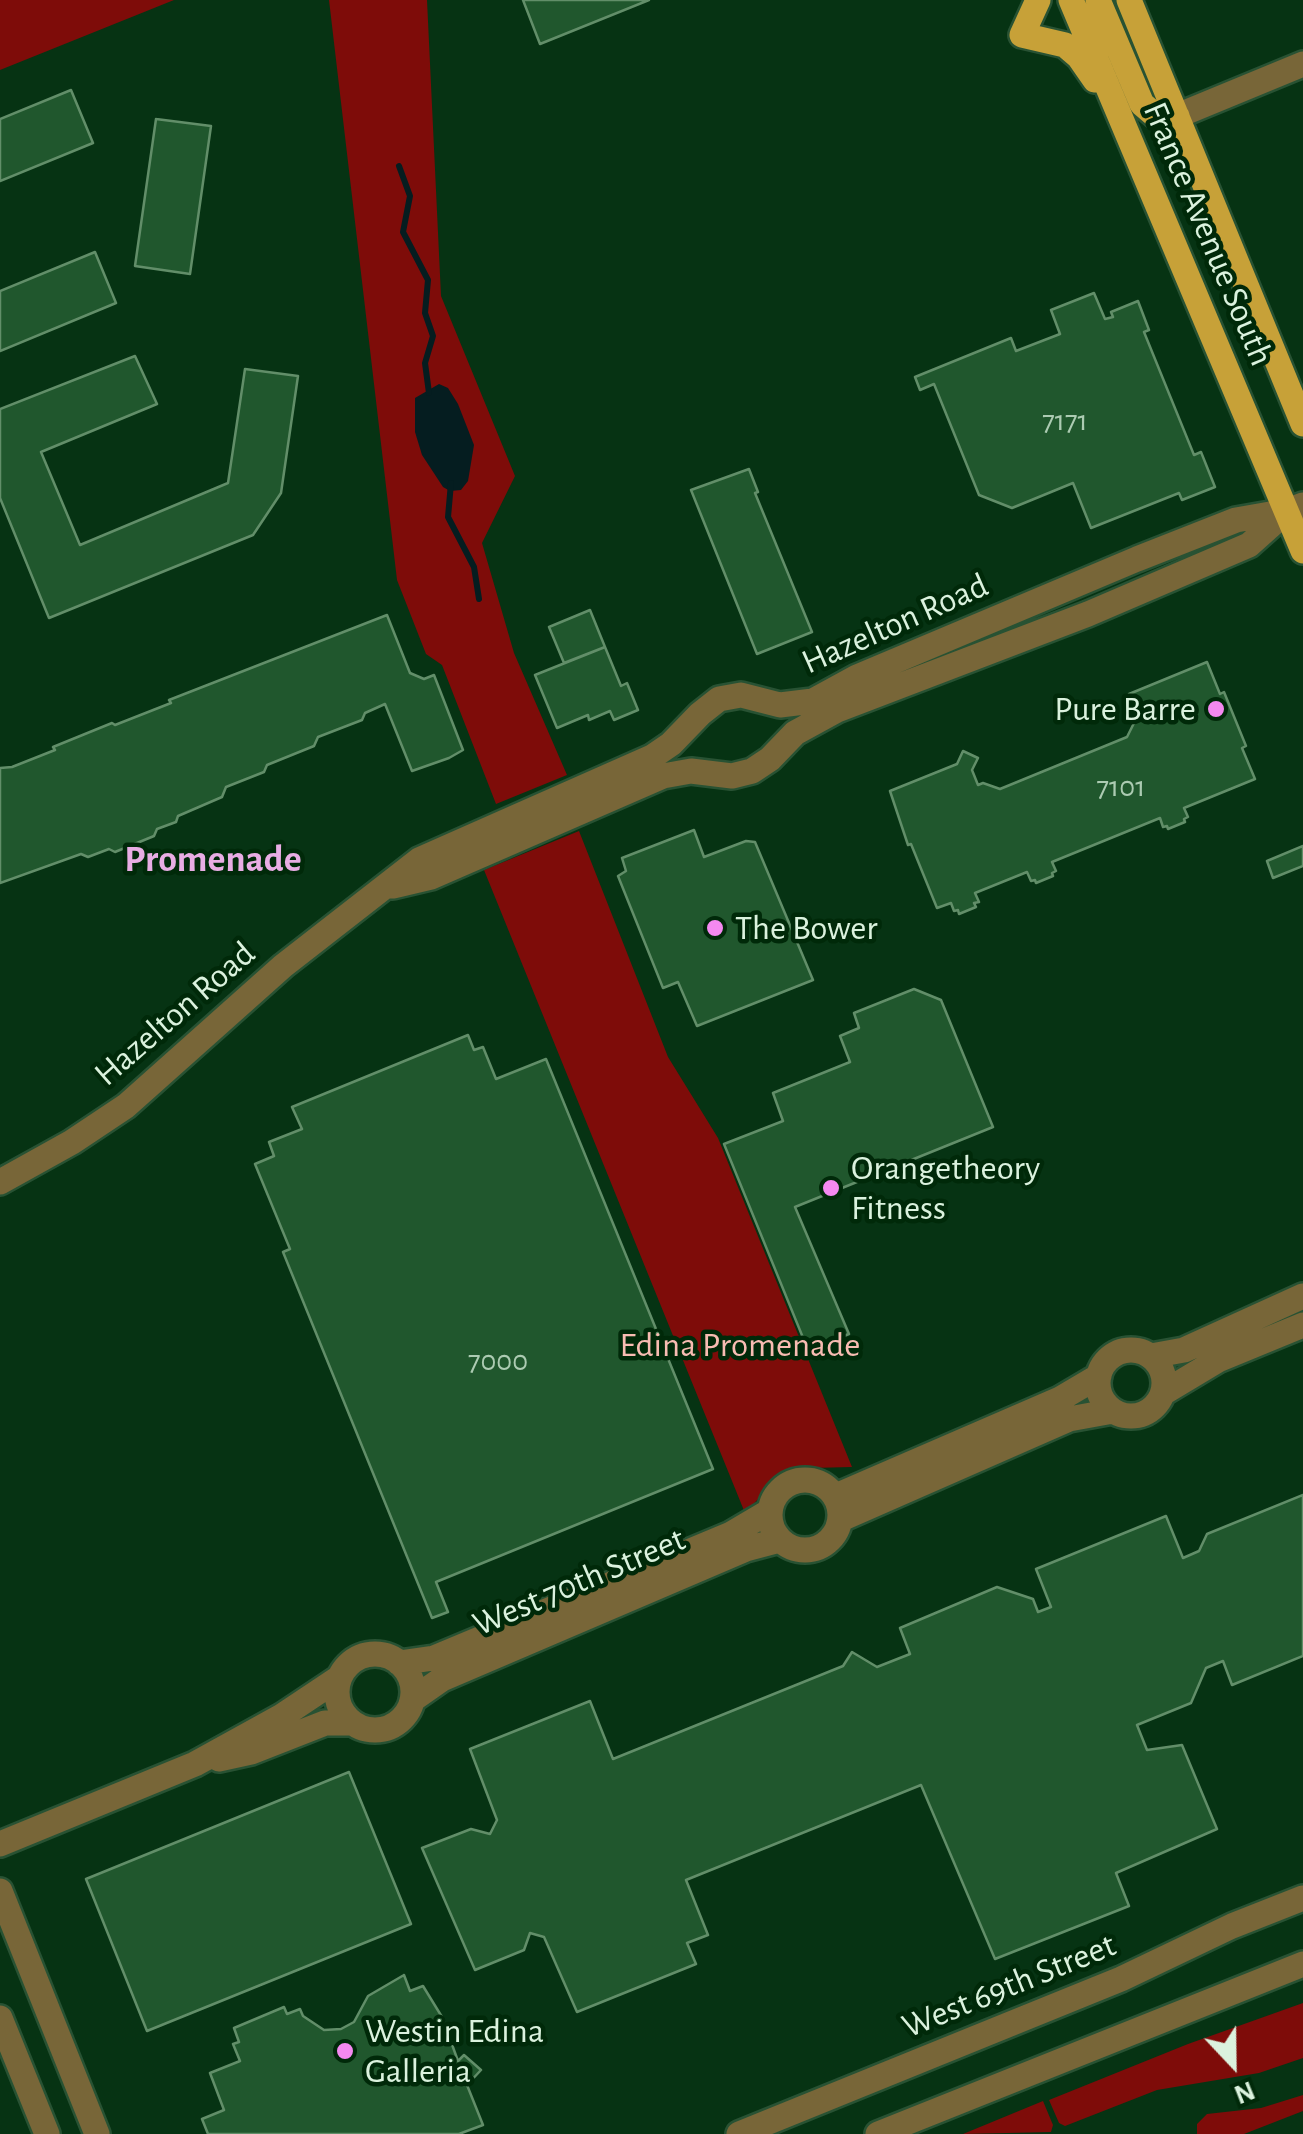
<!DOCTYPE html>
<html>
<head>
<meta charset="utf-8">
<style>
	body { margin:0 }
	#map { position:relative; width:1303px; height:2134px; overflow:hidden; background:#063313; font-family:"Alegreya Sans",sans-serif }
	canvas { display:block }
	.north { position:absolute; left:1183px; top:2014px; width:100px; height:100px; -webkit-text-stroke:8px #002909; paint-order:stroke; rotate:158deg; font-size:28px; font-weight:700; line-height:40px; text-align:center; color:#dbf2de }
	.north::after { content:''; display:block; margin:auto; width:35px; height:45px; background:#dbf2de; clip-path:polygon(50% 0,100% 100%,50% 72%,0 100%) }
</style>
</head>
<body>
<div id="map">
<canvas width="1303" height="2134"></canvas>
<div class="north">N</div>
</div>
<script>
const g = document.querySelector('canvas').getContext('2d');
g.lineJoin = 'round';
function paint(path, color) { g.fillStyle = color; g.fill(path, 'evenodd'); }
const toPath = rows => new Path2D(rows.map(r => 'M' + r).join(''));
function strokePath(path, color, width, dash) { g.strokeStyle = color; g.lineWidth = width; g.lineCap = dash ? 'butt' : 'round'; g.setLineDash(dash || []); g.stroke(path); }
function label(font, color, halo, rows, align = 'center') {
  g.font = font + ' "Alegreya Sans",sans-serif'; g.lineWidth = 9; g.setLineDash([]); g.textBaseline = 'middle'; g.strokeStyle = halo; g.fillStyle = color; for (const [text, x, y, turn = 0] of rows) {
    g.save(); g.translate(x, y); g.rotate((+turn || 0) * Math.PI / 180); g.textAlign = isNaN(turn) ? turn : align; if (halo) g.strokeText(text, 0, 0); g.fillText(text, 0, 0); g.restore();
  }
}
const green = toPath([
	[0,0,174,0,0,70],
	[329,0,427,0,441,296,515,476,482,543,514,653,567,775,496,804,442,665,426,654,397,580],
	[579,831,668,1057,718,1138,852,1467,811,1468,774,1482,745,1513,484,870],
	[1303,2003,1303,2058,1259,2073,1157,2090,1065,2126,1059,2123,1049,2100,1188,2044],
	[1303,2095,1303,2111,1244,2134,1197,2134,1197,2124,1207,2114,1261,2108],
	[1043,2101,1053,2125,1051,2132,963,2134]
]);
const water = toPath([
	[439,384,448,388,458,404,474,445,468,481,461,490,450,491,443,487,422,455,415,432,415,398]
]);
const stream = toPath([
	[399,166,410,196,403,232,428,280,425,313,433,336,425,363,429,393],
	[451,483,448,517,474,567,479,599]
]);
const building = toPath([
	[523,0,649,0,540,44,523,0],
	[71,90,93,143,0,181,0,119,71,90],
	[156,119,211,126,190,274,135,266,156,119],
	[95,252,116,303,0,351,0,291,95,252],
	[1094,293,1105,319,1113,317,1111,312,1138,301,1149,330,1144,332,1194,455,1201,452,1215,487,1182,500,1179,493,1091,528,1073,483,1012,508,979,495,934,384,920,390,915,377,1011,338,1016,351,1060,334,1051,310,1094,293],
	[135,356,157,404,41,452,80,545,228,483,245,369,298,376,281,493,253,535,49,618,0,498,0,409,135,356],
	[749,469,758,492,755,493,812,632,757,654,691,490,749,469],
	[590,610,605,647,564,663,549,627,590,610],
	[387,615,410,673,424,679,434,675,463,750,449,758,412,771,385,704,365,713,362,720,318,737,314,746,267,765,264,772,226,787,222,797,178,816,176,822,157,829,154,836,115,852,109,849,88,857,81,854,0,883,0,768,12,767,55,750,53,747,112,723,115,725,171,703,169,700,387,615],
	[605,647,621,686,627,683,638,710,614,720,610,711,589,720,588,715,557,728,535,675,605,647],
	[1207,662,1220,694,1224,692,1246,746,1242,748,1255,779,1184,808,1188,817,1184,819,1185,822,1168,829,1167,826,1163,827,1160,818,1052,862,1056,871,1052,873,1053,876,1036,883,1035,880,1031,881,1027,872,975,893,979,902,974,903,976,907,959,914,958,910,954,911,951,903,937,908,911,844,908,845,890,791,957,764,963,751,978,758,972,770,978,785,983,783,1000,789,1127,737,1138,715,1129,694,1207,662],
	[694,830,704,857,746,841,755,842,813,980,697,1026,678,982,663,988,618,876,626,871,622,858,694,830],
	[1303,846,1303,866,1273,878,1267,861,1303,846],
	[914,989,941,1000,993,1127,795,1207,849,1334,808,1350,724,1144,783,1121,773,1093,850,1062,840,1036,859,1028,854,1013,914,989],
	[468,1035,474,1050,483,1047,496,1079,546,1059,713,1469,436,1582,448,1612,432,1618,283,1252,290,1249,255,1164,274,1156,269,1142,302,1129,292,1107,468,1035],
	[1303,1495,1303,1656,1232,1685,1223,1661,1206,1668,1191,1703,1137,1725,1147,1750,1182,1745,1217,1829,1116,1873,1129,1906,995,1959,921,1785,686,1880,708,1935,687,1943,696,1964,577,2012,544,1937,530,1933,524,1950,475,1970,422,1848,471,1829,490,1834,497,1820,470,1749,590,1701,613,1759,843,1666,852,1652,877,1667,910,1654,900,1628,997,1587,1033,1599,1038,1612,1051,1607,1036,1569,1166,1516,1183,1558,1199,1551,1207,1534,1303,1495],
	[349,1772,411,1924,147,2031,86,1879,349,1772],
	[404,1975,410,1991,423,1986,442,2017,458,2061,464,2055,481,2070,467,2085,483,2125,459,2134,208,2134,202,2119,224,2110,210,2073,240,2061,233,2044,239,2042,234,2028,284,2007,287,2014,300,2009,303,2016,324,2030,341,2029,354,2022,368,1996,404,1975]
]);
const minor = toPath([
	[1177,116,1303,64],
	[393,886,431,877,663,776,691,771,732,776,752,771,770,759,795,733,837,710,1088,614,1249,545,1287,511],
	[0,1182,72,1142,126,1106,283,966,419,860,652,757,671,744,700,714,719,699,741,695,780,705,813,701,857,677,1137,559,1236,520,1287,511,1303,505],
	'1098 1383a33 33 0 1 1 66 0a33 33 0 1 1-66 0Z',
	[1151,1356,1184,1350,1303,1296],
	[1163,1393,1218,1360,1303,1325],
	'770 1515a35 35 0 1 1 70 0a35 35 0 1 1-70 0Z',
	[836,1496,1060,1399,1099,1376],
	[841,1519,1069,1419,1113,1411],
	'337 1692a38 38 0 1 1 76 0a38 38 0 1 1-76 0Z',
	[399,1663,434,1658,731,1534,770,1511],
	[412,1700,442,1679,746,1549,780,1540],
	[219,1759,251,1752,325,1723,352,1723],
	[0,1844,195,1764,282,1716,339,1678],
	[0,1891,97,2134],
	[0,2018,47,2134],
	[739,2134,1121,1979,1232,1926,1303,1898],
	[878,2134,1303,1964]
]);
const major = toPath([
	[1038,0,1022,35,1065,45,1079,57,1095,80],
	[1071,0,1303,551],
	[1098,0,1142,104,1156,116,1177,116],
	[1129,0,1303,424]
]);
const markers = [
	[1216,709,10,"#f489f0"],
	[715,928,10,"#f489f0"],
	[831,1188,10,"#f489f0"],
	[345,2051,10,"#f489f0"]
];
const numberNames = [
	["7171",1065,421],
	["7101",1121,787],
	["7000",498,1361]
];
const streetNames = [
	["France Avenue South",1208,234,67],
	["Hazelton Road",895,624,-24],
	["Hazelton Road",175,1014,-41],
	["West 70th Street",579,1582,-23],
	["West 69th Street",1009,1986,-22]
];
const poiNames = [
	["Pure Barre",1196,709,"right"],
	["The Bower",735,928],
	["Orangetheory",851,1168],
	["Fitness",851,1208],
	["Westin Edina",365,2031],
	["Galleria",365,2071]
];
const parkNames = [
	["Edina Promenade",740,1345]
];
const neighbourhoodNames = [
	["Promenade",213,860]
];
paint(green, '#7e0c09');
paint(water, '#051d20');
strokePath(stream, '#051d20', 6);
paint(building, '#20572d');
strokePath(building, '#628e69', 2.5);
strokePath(minor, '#285233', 30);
strokePath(major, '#285233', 30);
strokePath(minor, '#786638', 25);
strokePath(major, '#c7a138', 25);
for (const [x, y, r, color] of markers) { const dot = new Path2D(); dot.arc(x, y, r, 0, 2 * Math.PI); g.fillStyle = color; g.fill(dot); strokePath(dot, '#002909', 4); }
label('30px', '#accbb2', null, numberNames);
label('35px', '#dbf2de', '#002909', streetNames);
label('35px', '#dbf2de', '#002909', poiNames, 'left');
label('35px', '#f8bcb2', '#002909', parkNames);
label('bold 38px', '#e8ade4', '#002909', neighbourhoodNames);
</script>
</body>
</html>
